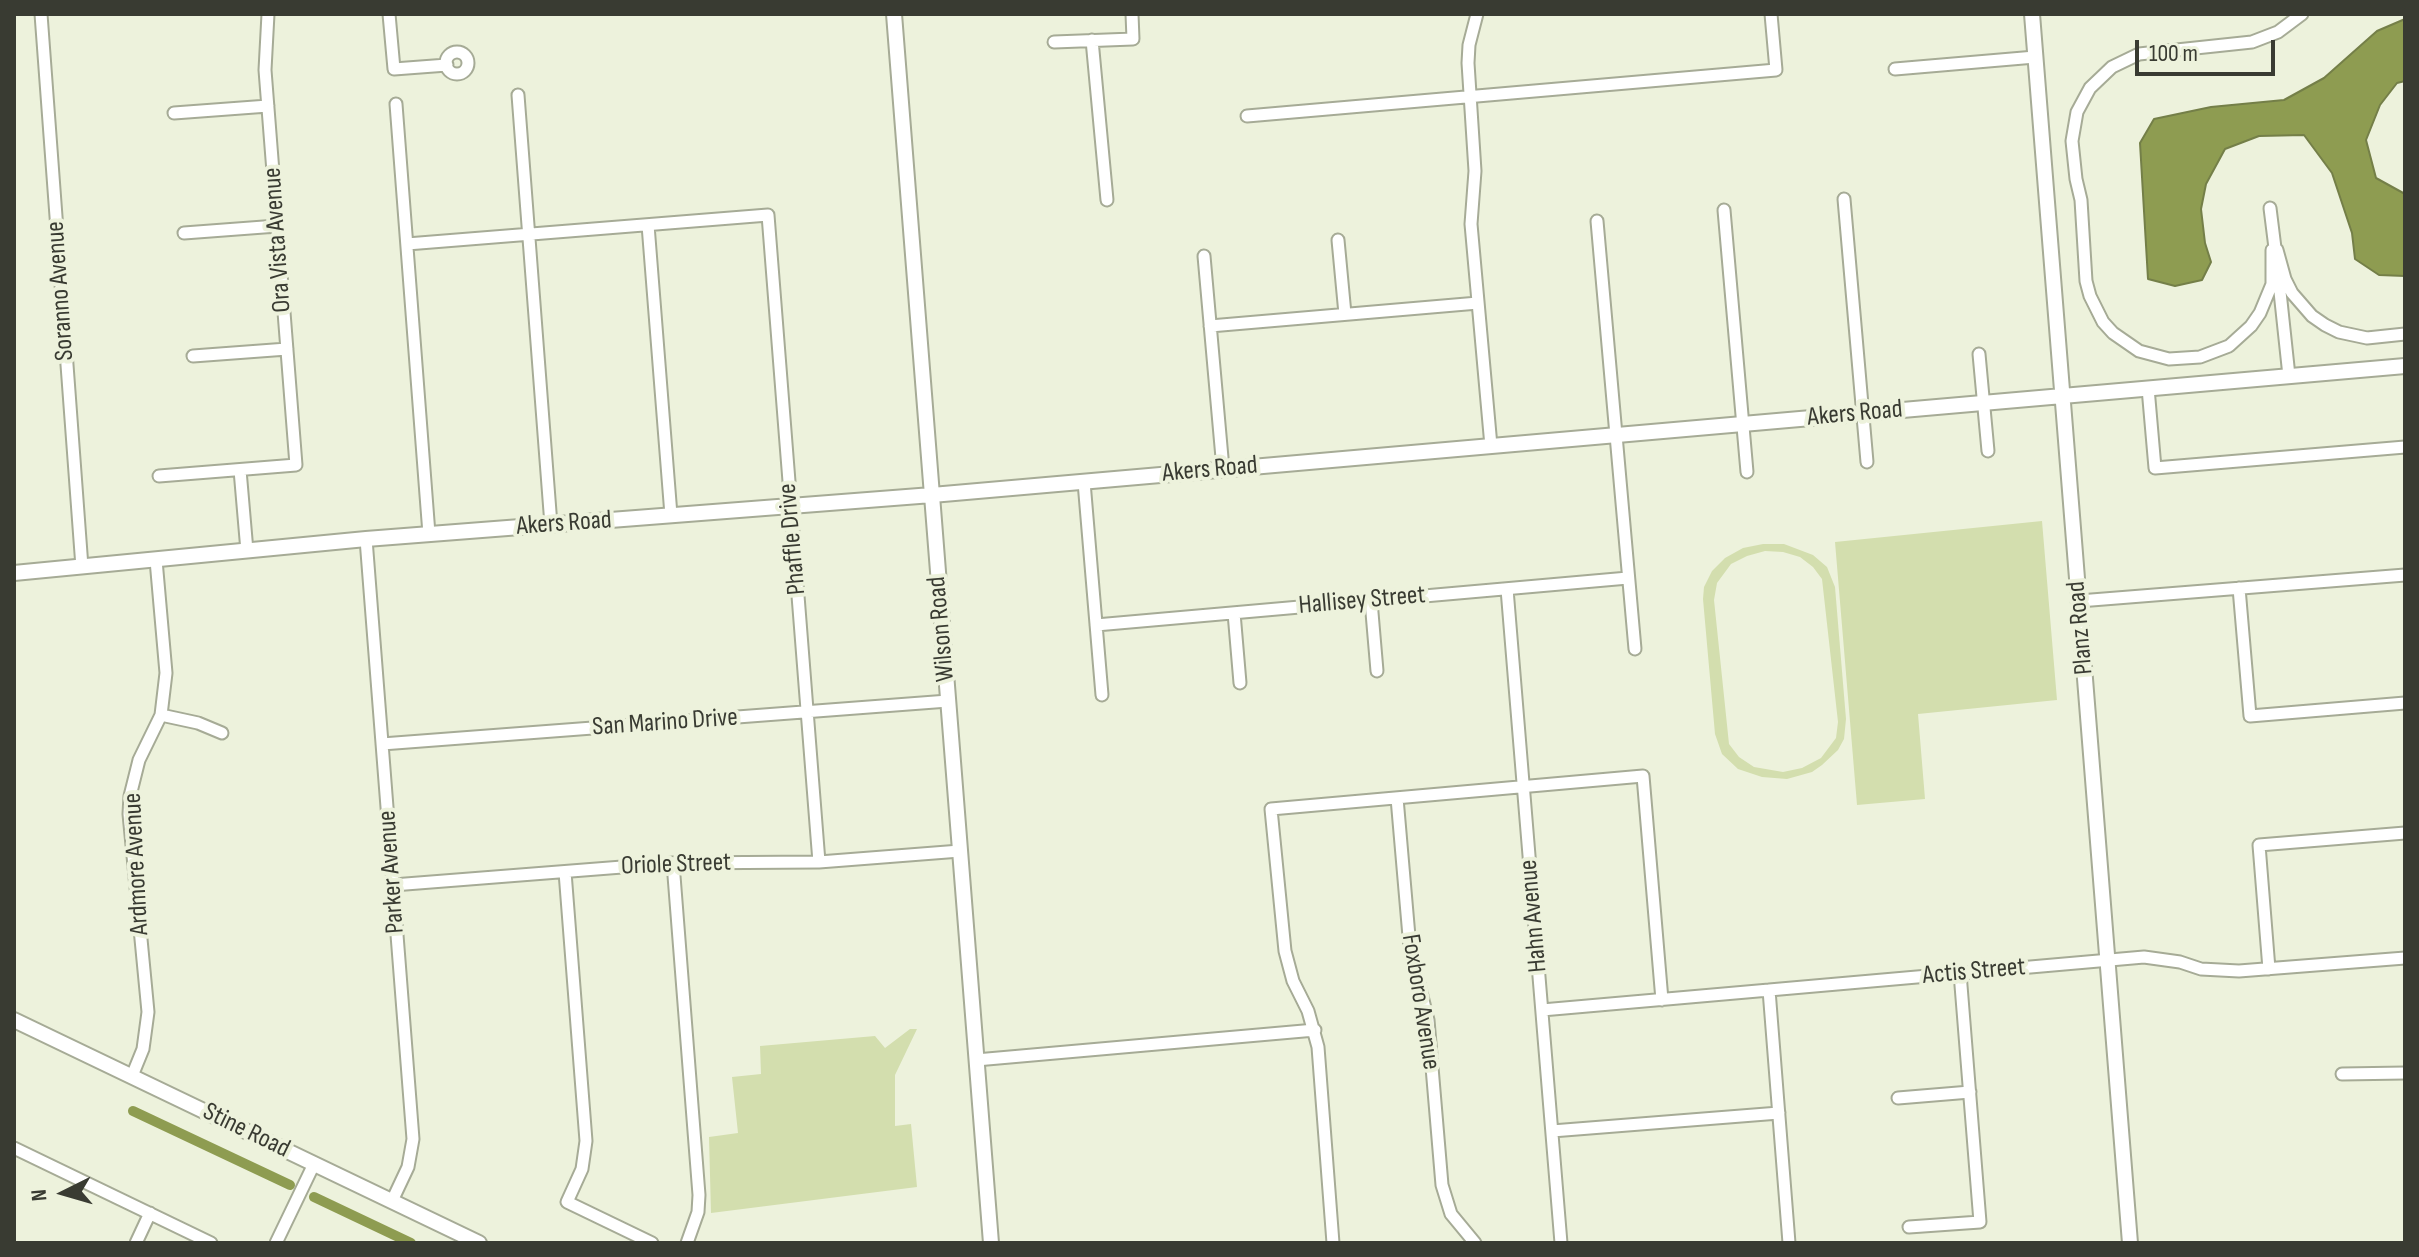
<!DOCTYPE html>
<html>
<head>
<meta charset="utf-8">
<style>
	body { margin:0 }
	#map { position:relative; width:2419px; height:1257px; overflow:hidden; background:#edf2dc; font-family:"Sofia Sans Condensed",sans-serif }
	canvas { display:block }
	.frame { position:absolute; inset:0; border:16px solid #393b32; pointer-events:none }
	.north { position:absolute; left:24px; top:1153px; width:80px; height:80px; -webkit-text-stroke:6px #edf2dc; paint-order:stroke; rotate:265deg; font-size:22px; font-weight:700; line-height:32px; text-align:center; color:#393b32 }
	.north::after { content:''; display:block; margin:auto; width:28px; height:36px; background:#393b32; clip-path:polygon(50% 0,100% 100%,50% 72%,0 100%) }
	.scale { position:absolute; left:2135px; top:40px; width:140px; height:36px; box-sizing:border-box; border:4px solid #393b32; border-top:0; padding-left:10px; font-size:24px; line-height:28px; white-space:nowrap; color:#393b32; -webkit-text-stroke:6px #edf2dc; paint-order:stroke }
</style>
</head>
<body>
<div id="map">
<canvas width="2419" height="1257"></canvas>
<div class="frame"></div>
<div class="north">N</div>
<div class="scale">100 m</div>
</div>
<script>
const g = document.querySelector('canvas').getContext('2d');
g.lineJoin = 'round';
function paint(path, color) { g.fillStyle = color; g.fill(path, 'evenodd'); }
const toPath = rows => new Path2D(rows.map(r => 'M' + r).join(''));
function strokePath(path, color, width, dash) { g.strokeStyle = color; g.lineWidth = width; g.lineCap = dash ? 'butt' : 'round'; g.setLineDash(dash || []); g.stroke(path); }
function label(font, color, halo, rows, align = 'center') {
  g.font = font + ' "Sofia Sans Condensed",sans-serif'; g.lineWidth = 8; g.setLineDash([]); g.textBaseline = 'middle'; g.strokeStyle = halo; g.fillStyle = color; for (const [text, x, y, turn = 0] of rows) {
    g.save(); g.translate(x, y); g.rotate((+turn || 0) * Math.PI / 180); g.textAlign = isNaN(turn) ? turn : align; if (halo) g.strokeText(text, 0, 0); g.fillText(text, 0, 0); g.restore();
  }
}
const green = toPath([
	[2042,521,2057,700,1918,714,1925,799,1857,805,1835,542],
	[1763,544,1784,544,1813,555,1827,567,1835,587,1846,719,1844,739,1838,750,1822,765,1812,772,1787,779,1762,777,1738,769,1722,754,1715,734,1703,599,1704,587,1712,571,1725,558,1743,548],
	[1765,551,1783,552,1800,557,1813,567,1822,579,1838,722,1836,738,1821,758,1802,768,1783,772,1754,767,1739,757,1729,744,1714,600,1717,583,1731,564,1747,556],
	[910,1029,917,1029,895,1075,895,1126,911,1124,917,1187,711,1213,709,1137,738,1133,732,1077,761,1074,760,1046,875,1036,885,1048]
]);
const water = toPath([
	[2405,19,2405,81,2397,83,2380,105,2366,140,2376,178,2405,194,2405,276,2379,275,2355,259,2352,233,2332,173,2304,135,2259,136,2225,149,2206,184,2201,209,2205,243,2211,262,2202,280,2175,286,2148,279,2140,143,2154,119,2211,107,2284,100,2324,78,2377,31,2405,19]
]);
const canal = toPath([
	[133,1111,290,1185],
	[314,1197,411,1243]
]);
const minor = toPath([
	[41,14,82,567],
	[389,14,394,69,447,65],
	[1477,14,1469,45,1468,63,1475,171,1471,224,1491,446],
	[2302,14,2278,32,2252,42,2139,54,2112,67,2090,88,2077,112,2072,141,2076,179,2081,200,2086,281,2090,296,2103,322,2113,333,2139,351,2169,359,2200,357,2229,346,2251,326,2260,313,2272,284,2272,250,2277,250,2285,279,2292,293,2312,316,2325,325,2339,332,2367,338,2405,334],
	[1092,40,1107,200],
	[1054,42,1133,39,1132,14],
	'446 63a11 11 0 1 1 22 0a11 11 0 1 1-22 0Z',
	[1895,69,2035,57],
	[518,95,551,525],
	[396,104,429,534],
	[174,113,268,106],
	[1247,116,1776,70,1771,14],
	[1844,199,1867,462],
	[2270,208,2276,256],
	[1724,210,1747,472],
	[1597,221,1635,649],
	[648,225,671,515],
	[184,233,277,226],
	[1338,240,1345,314],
	[407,244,768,215,819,862],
	[1204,256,1223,469],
	[2278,273,2289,376],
	[1210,326,1478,303],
	[1979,354,1988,451],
	[193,356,287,349],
	[2148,388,2155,468,2405,447],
	[240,470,247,551],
	[159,476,296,465,265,70,268,14],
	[1084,482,1102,695],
	[366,539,413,1139,408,1167,392,1201],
	[2239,588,2250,716,2405,703],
	[1507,589,1561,1243],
	[1371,601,1377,671],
	[2079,601,2405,575],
	[1234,613,1240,683],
	[1096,625,1628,578],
	[161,715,198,723,222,733],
	[382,744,948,701],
	[1397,798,1410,948,1428,1020,1442,1185,1451,1214,1475,1243],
	[673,863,699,1195,698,1212,687,1243],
	[565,872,586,1141,582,1169,567,1202,652,1243],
	[393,885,673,863,819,862,960,851],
	[2269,969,2259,845,2405,833],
	[1769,990,1789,1243],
	[1542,1010,2144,957,2180,962,2201,969,2239,971,2405,958],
	[976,1060,1315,1030],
	[2342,1074,2405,1073],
	[132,1076,143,1049,148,1012,129,814,130,796,139,760,161,715,166,673,156,560],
	[1898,1098,1970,1092],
	[1552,1131,1779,1113],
	[14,1148,211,1243],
	[1909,1227,1980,1222,1960,973],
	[136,1243,150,1213],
	[276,1243,314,1164],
	[1333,1243,1318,1047,1308,1011,1293,981,1285,951,1271,809,1643,776,1662,1000]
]);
const tertiary = toPath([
	[894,14,991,1243],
	[2032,14,2130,1243],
	[14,573,366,539,932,495,2405,366],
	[14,1020,479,1243]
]);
const streetNames = [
	["Ora Vista Avenue",278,240,-94],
	["Soranno Avenue",61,291,-94],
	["Akers Road",1855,414,-5],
	["Akers Road",1210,470,-5],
	["Akers Road",564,524,-4],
	["Phaffle Drive",793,539,-95],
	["Hallisey Street",1362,601,-5],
	["Planz Road",2081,628,-95],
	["Wilson Road",942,629,-95],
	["San Marino Drive",665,723,-4],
	["Ardmore Avenue",137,864,-93],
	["Oriole Street",676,865,-2],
	["Parker Avenue",392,872,-94],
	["Hahn Avenue",1534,916,-95],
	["Actis Street",1974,972,-5],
	["Foxboro Avenue",1420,1002,81],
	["Stine Road",246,1131,26]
];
paint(green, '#d3deae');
paint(water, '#8e9c51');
strokePath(water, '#747f48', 2);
strokePath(canal, '#8e9c51', 10);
strokePath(minor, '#a6ab96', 15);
strokePath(tertiary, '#a6ab96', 18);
strokePath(minor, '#fff', 11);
strokePath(tertiary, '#fff', 14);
label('26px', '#393b32', '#edf2dc', streetNames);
</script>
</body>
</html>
